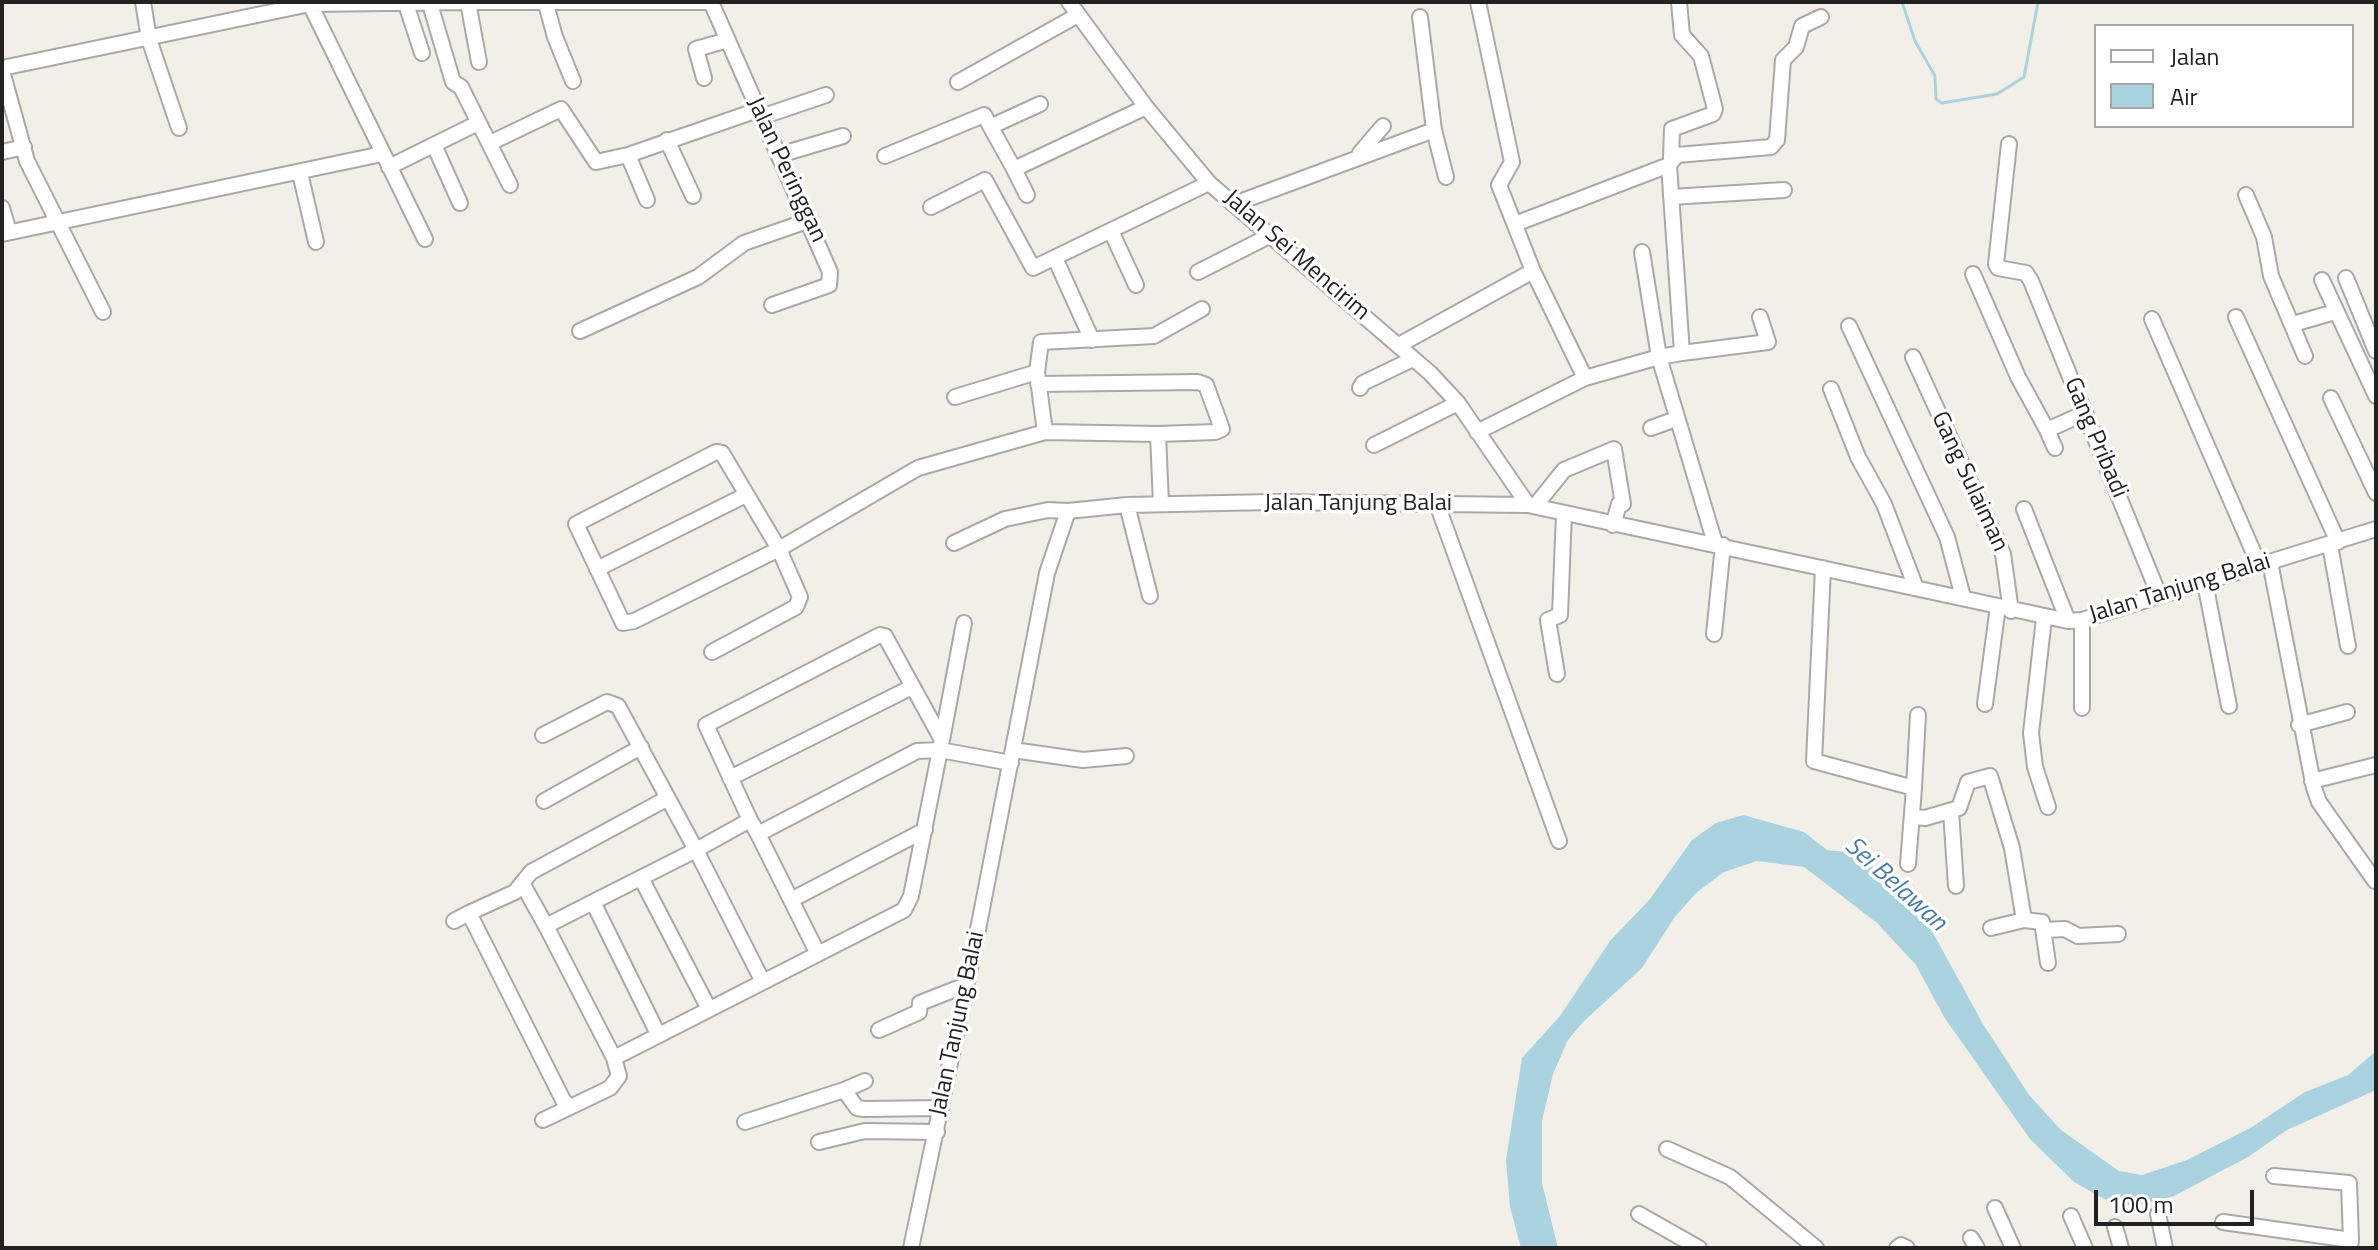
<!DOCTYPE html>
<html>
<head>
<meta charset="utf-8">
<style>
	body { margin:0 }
	#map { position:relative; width:2378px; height:1250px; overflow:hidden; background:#f2efe9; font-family:"Titillium Web",sans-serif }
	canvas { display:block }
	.frame { position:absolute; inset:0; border:4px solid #222; pointer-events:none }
	.legend { position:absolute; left:2094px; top:24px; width:260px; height:104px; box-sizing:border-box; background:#fff; border:2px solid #a7a7a7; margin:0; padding:10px 14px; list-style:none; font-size:24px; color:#222 }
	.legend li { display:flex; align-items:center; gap:16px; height:40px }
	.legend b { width:40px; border:2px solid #a7a7a7 }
	.scale { position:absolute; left:2094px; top:1190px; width:160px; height:36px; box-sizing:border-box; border:4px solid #222; border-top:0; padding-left:10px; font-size:24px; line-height:28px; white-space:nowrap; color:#222; -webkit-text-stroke:6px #fff; paint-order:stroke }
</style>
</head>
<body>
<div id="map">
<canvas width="2378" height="1250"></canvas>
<div class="frame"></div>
<ul class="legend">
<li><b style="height:10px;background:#fff"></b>Jalan</li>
<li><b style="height:22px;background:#aad3df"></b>Air</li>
</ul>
<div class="scale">100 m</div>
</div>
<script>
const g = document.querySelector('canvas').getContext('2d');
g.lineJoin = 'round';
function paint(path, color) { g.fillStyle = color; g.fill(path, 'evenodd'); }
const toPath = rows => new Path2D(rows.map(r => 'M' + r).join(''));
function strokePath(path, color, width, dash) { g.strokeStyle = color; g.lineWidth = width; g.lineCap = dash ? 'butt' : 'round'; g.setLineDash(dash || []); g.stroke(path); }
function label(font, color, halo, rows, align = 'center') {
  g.font = font + ' "Titillium Web",sans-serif'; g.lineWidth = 7; g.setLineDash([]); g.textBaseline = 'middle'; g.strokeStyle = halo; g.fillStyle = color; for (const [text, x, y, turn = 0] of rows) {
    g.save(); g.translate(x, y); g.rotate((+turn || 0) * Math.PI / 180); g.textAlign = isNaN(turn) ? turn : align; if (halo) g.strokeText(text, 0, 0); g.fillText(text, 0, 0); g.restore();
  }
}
const water = toPath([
	[1743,815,1804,832,1827,850,1855,853,1904,893,1927,922,1983,1024,2029,1095,2061,1130,2119,1171,2142,1175,2187,1160,2252,1127,2305,1092,2348,1075,2376,1051,2376,1090,2287,1130,2248,1157,2174,1196,2138,1205,2115,1205,2074,1182,2030,1139,1944,1017,1916,965,1877,923,1804,867,1757,861,1724,872,1696,893,1674,918,1642,968,1583,1022,1568,1040,1553,1074,1542,1121,1542,1183,1558,1248,1521,1248,1510,1207,1506,1160,1522,1058,1560,1016,1610,941,1650,899,1692,840,1716,823]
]);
const stream = toPath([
	[1902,2,1915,41,1935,76,1936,99,1942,103,1997,94,2024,77,2038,2]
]);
const minor = toPath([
	[143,2,149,39,179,128],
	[309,2,425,239],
	[468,2,479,62],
	[477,2,711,2],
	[711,2,830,272,829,285,772,305],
	[1069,2,1146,107,1209,183,1430,373,1458,403,1528,505],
	[1478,2,1512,162,1499,185,1533,271,1585,378,1659,357,1642,252],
	[406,4,422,53],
	[430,4,453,82,461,87,510,185],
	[546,4,555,37,573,81],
	[1420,17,1434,130,1446,177],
	[2,68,310,4,463,2],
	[2,71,27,161,103,312],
	[704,78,696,49,728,40],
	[958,82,1078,15],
	[761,117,826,95],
	[992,126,1040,104],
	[667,140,693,196],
	[490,143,561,109,596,162,628,155],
	[2009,144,1996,264,1998,268,2026,273,2031,281,2159,595],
	[434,145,460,203],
	[2,152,24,147],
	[1360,153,1383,126],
	[779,155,843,136],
	[885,156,984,115,1014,169,1146,107],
	[1671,158,1672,129,1713,114,1715,109,1701,56,1682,35,1679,2],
	[1669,165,1682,353,1659,357,1715,543],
	[389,167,478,123],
	[1014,169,1027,195],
	[300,173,316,242],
	[2246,195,2264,237,2271,276,2305,356],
	[1671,197,1784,190],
	[647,200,628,155,758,110],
	[1234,204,1434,130],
	[931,207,985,180,1033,268,1209,183],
	[2,208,9,232],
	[1515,224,1669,165,1677,155,1771,147,1777,140,1783,60,1796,47,1802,26,1821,17],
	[1111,231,1136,285],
	[2,234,382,154],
	[1055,258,1092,340],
	[1198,272,1271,235],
	[1973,274,2018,377,2047,430,2083,414],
	[2346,278,2376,351],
	[2322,280,2376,396],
	[2236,317,2338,542],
	[2152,319,2259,565],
	[2293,324,2335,312],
	[1849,326,1947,537,1963,597],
	[580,331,698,277,744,243,810,220],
	[1399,345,1533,271],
	[1682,353,1768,342,1760,317],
	[1913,357,2003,554,2011,611],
	[1038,384,1198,382,1206,385,1222,429,1215,432,1158,434],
	[1360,388,1363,383,1413,359],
	[1831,389,1858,457,1884,504,1916,588],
	[955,397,1037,372],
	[2331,398,2376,493],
	[1651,428,1676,419],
	[2047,430,2055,448],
	[1045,432,1037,372,1041,342,1154,336,1202,309],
	[1477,432,1585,378],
	[1374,445,1458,403],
	[1437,504,1559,841],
	[1127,505,1150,596],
	[1535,506,1564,470,1614,449,1623,504,1619,504,1613,525],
	[2024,509,2068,621],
	[954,543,1005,519,1048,510,1068,511],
	[2330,545,2348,646],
	[2270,562,2314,788,2319,802,2375,881],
	[1823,568,1814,761,1914,788,1908,864],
	[597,569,746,495],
	[2205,583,2229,706],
	[2044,618,2031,733,2035,767,2048,807],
	[2082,620,2082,708],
	[1714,634,1723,545],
	[712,652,796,607,800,597,779,549,722,453,716,452,576,524,623,623,634,621,779,549,918,468,1045,432,1158,434,1161,504],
	[1557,674,1548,620,1560,615,1564,513],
	[1985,704,1998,606],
	[2299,725,2347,712],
	[543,735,607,702,618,706,696,850,763,982,904,910,911,896,940,750,917,751,758,834,750,820,696,850,593,902,658,1034],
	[942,740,964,623],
	[1013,750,1083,760,1126,756],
	[730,778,912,687],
	[2312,781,2376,765],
	[1914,788,1918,715],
	[544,801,641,747],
	[1951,811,1956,886],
	[1914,817,1925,818,1959,808,1968,782,1990,776,2012,848,2024,920,2042,922,2048,963],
	[750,820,706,725,880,635,885,636,942,740,940,750,1011,763],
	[758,834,818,954],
	[641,878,709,1009],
	[522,883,546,926],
	[791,900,925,830],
	[454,921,469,913],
	[1991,928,2024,920],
	[2043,930,2065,929,2078,936,2118,934],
	[879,1030,919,1012,920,1003,966,985],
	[614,1058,763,982],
	[844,1090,865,1081],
	[569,1106,563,1100,469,913,515,892,531,872,668,798],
	[543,1120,610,1088,619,1076,614,1058,546,926,593,902],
	[745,1122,844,1090,857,1108,864,1109,941,1108],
	[819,1142,865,1131,937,1132],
	[1667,1149,1730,1177,1816,1248],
	[2274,1176,2349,1183,2351,1240],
	[1995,1208,2013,1248],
	[1639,1214,1699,1248],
	[2158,1214,2165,1248],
	[2071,1216,2085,1248],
	[2223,1222,2351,1240,2350,1248],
	[2115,1227,2121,1248],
	[1971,1238,1977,1248],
	[911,1248,976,940,1047,573,1068,511,1127,505,1271,502,1528,505,2068,621,2082,620,2376,529],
	[1897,1248,1901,1245,1907,1248]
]);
const streetNames = [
	["Jalan Peringgan",786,170,65],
	["Jalan Sei Mencirim",1296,256,41],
	["Gang Pribadi",2095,438,67],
	["Gang Sulaiman",1969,482,65],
	["Jalan Tanjung Balai",1358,504],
	["Jalan Tanjung Balai",2180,589,-17],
	["Jalan Tanjung Balai",958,1024,-78]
];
const waterNames = [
	["Sei Belawan",1895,885,42]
];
paint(water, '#aad3df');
strokePath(stream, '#aad3df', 3);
strokePath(minor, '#a9a9a9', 18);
strokePath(minor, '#fff', 14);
label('24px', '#222', '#fff', streetNames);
label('italic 26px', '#4a7aab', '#fff', waterNames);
</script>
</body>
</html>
